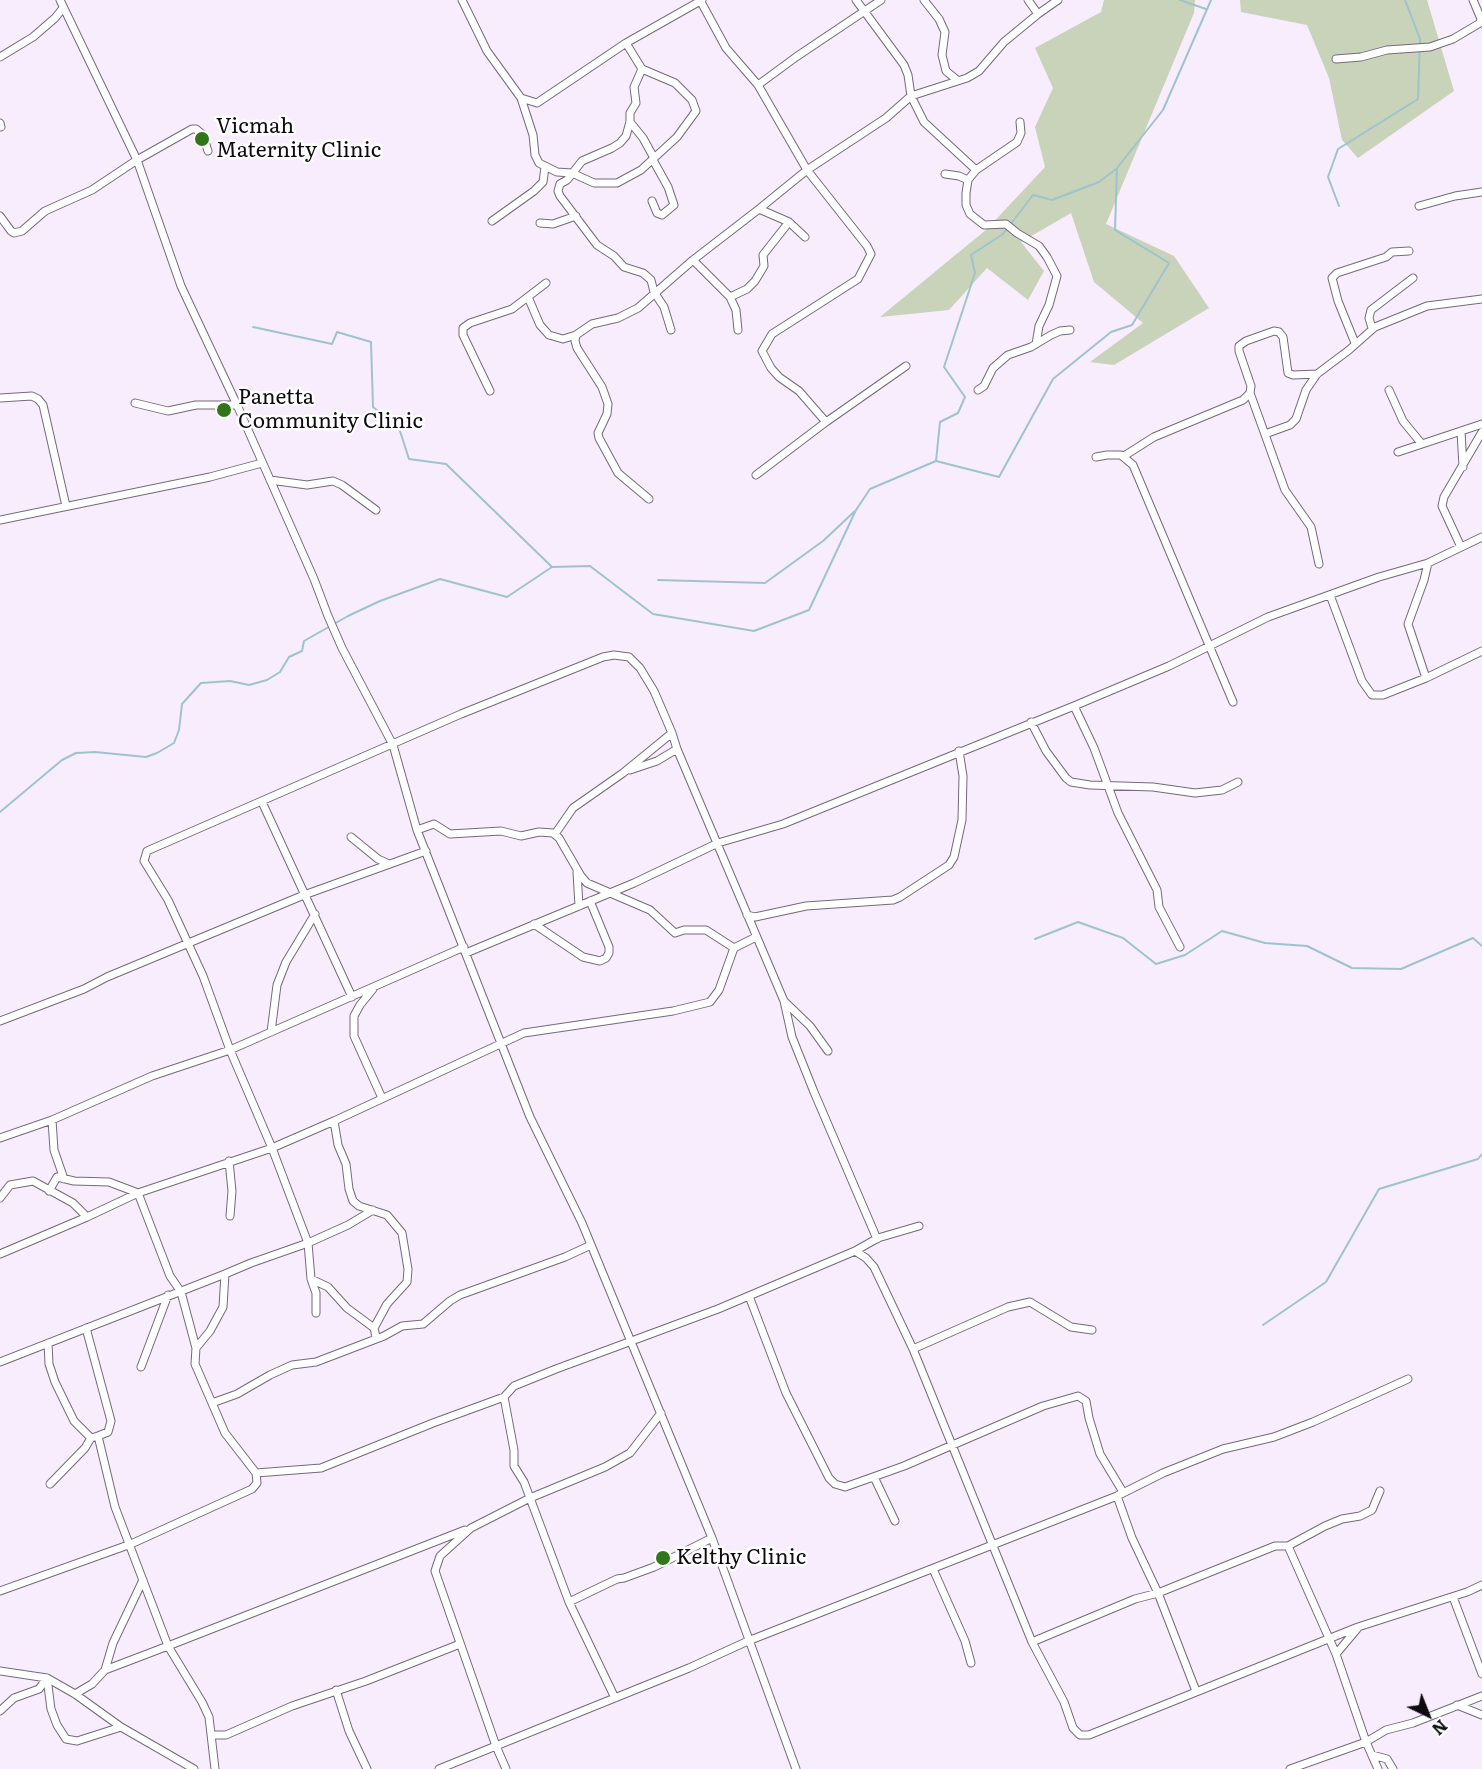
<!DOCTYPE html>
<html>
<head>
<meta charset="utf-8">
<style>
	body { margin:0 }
	#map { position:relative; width:1482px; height:1769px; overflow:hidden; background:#f8edfc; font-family:Literata,serif }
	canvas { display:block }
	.north { position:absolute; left:1398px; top:1685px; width:60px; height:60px; -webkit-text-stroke:4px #fff; paint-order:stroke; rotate:137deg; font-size:16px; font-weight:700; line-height:24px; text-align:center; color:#0e0a10 }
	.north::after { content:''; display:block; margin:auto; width:21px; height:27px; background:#0e0a10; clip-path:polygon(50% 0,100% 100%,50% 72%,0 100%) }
</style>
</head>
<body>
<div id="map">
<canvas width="1482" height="1769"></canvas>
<div class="north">N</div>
</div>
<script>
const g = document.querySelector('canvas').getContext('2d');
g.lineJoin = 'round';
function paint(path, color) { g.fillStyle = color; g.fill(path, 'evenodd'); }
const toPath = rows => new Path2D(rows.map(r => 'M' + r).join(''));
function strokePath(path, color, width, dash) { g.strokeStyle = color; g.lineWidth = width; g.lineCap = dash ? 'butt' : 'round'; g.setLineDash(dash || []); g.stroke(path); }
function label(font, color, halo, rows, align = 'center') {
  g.font = font + ' Literata,serif'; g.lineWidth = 5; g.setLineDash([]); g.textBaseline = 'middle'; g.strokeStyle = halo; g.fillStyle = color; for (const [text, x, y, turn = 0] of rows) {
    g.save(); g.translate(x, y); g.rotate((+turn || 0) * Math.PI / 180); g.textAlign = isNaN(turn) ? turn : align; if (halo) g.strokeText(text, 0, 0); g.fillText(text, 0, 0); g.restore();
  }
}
const green = toPath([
	[1104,0,1195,0,1194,13,1106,224,1174,256,1209,308,1114,365,1090,362,1143,323,1094,282,1071,213,1021,242,1044,271,1028,300,987,268,949,310,880,317,987,229,1045,167,1035,127,1053,88,1035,48,1101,12],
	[1240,0,1427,0,1454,91,1358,158,1342,140,1329,78,1307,25,1241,12]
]);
const stream = toPath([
	[1180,0,1206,9],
	[1339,206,1328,177,1338,149,1418,99,1420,39,1405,0],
	[253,327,332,344,337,332,371,342,373,407,399,428,409,459,446,464,552,567,590,566,653,614,754,631,809,610,856,510,870,489,936,461,999,477,1053,379,1111,332,1132,325,1169,263,1115,230,1117,168,1163,110,1211,0],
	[936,461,940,422,958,413,965,397,944,367,975,273,971,255,1003,234,1033,195,1052,200,1099,182,1116,169],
	[658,580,765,583,823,541,855,511],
	[0,812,62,760,76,753,95,752,146,757,157,753,174,743,179,730,182,704,201,683,230,681,249,685,267,680,280,672,289,657,302,651,304,641,348,616,380,601,440,579,507,597,552,567],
	[1035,939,1078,922,1123,938,1156,964,1185,955,1222,931,1265,943,1307,946,1352,968,1401,969,1473,938,1482,946],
	[1263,1325,1326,1282,1379,1189,1478,1159,1482,1154]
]);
const minor = toPath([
	[60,0,137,160,181,286,237,405,314,579,328,616,342,648,393,745,417,830,530,1117,582,1223,712,1538,796,1769],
	[462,0,487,51,521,98,533,135,535,155,539,163,557,172,572,173,594,183,617,183,641,170,677,137,696,111,692,100,675,83,642,69,626,43],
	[700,0,726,48,758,85,807,170,867,246,871,254,858,279,772,334,762,351,771,368,779,377,799,391,826,422],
	[924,0,939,19,945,32,942,55,946,71,957,80],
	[1038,14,1058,0],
	[0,57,33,37,55,18,63,8],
	[1336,59,1361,57,1387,50,1430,47,1453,39,1480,23,1481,19,1473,0],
	[642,69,634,87,636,103,630,113,630,122,626,136,620,143,612,148,582,161,567,180,560,184,558,191,560,196,597,245,614,256,624,267,643,273,651,280,654,292,664,307,671,330],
	[758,85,796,57,881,0],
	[521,98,537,103,626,43,702,0],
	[630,122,643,138,654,158],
	[1020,122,1021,133,1017,142,976,170,924,122,911,96,967,78,979,71,1004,42,1038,14,1028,0],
	[0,123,1,127],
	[976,170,968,180,966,193,966,205,970,214,984,225,1006,224,1017,233,1039,246,1047,257,1057,276,1049,305,1039,326,1036,344],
	[945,174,959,176,968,180],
	[652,201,657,213,662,215,674,205,668,187,653,160],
	[1419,206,1455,196,1482,192],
	[0,216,11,231,14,233,22,231,45,211,92,190,137,160,192,129,196,129,203,135,208,151],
	[492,221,534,191,543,182,545,167],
	[540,223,553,224,576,216],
	[805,237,789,222,759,209,807,170,886,118,911,96,908,75,904,65,856,0],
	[693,260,730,297,736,310,738,330],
	[528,297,540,325,549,335,563,339,576,335],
	[730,297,747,289,755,281,764,266,763,255,789,222],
	[1372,328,1369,318,1371,310,1413,278],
	[1355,343,1338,301,1332,278,1337,273,1386,257,1392,252,1409,251],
	[978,390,984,386,993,368,1008,355,1031,347,1051,335,1060,331,1070,330],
	[1389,390,1403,421,1421,443],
	[490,391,463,335,463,328,470,323,512,309,546,283],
	[1250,393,1285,490,1311,527,1319,564],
	[0,398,32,396,38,399,43,405,66,506],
	[135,403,168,411,196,405,237,405],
	[1461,431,1463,467],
	[1265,434,1290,425,1296,419,1306,390,1317,374,1349,350,1375,327,1427,306,1482,299],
	[1398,452,1482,424],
	[1124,456,1154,437,1243,400,1250,393,1251,386,1239,351,1239,346,1246,341,1274,331,1279,332,1283,337,1288,373,1293,375,1317,374],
	[1096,457,1107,455,1121,455,1133,465,1233,702],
	[756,475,826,422,906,366],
	[270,480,307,485,333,481,342,485,376,510],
	[649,499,618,473,599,438,598,433,607,414,608,404,602,387,577,348,575,341,576,335,592,324,618,318,638,308,693,260,759,209],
	[0,520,210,477,262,463],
	[1461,547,1442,506,1444,497,1482,432],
	[1330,595,1362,681,1372,695,1383,695,1426,678,1482,651],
	[1426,678,1408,624,1424,580,1428,563],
	[1074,706,1094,748,1118,813,1157,890,1159,907,1180,947],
	[1031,722,1046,751,1066,778,1071,782,1090,785,1153,787,1195,793,1222,790,1238,782],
	[630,770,657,761,677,749],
	[262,802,352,997],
	[417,830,434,824,450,834,501,831,521,836,539,832,553,833,559,838,581,876,587,883,650,910,675,933,684,930,706,930,734,948,756,937],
	[555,834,573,808,623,773,672,733],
	[351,837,378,859,389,864],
	[577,872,579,906],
	[747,915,755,917,806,906,893,900,900,897,949,865,954,857,962,820,963,776,959,751],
	[534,924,583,957,600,961,606,958,609,953,609,947,590,901],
	[466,953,634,883,718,843,783,824,1074,706,1169,666,1268,617,1379,577,1428,563,1482,537],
	[373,989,360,1005,354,1016,354,1036,382,1098],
	[784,1001,810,1026,828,1051],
	[0,1021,84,989,107,977,304,895,426,851],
	[271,1032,277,985,286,962,315,914],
	[52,1120,54,1150,64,1179],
	[334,1121,338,1145,346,1164,349,1189,353,1201,359,1206,387,1215,402,1233,408,1269,407,1282,387,1304,374,1328,376,1337],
	[0,1138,52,1120,152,1076,230,1050,464,947],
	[229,1161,232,1191,230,1216],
	[0,1198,10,1185,33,1181,73,1203,87,1217],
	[855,1251,878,1238,919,1226],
	[0,1254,87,1217,138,1193,272,1148,230,1050,203,976,168,900,144,861,147,851,461,714,603,657,614,655,629,657,640,668,654,691,672,733,677,749,784,1001,792,1037,814,1092,877,1239],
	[311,1279,328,1287,347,1308,374,1328],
	[749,1296,786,1393,829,1478,835,1484,845,1487,904,1466,1043,1406,1078,1396,1086,1401,1089,1418,1100,1454,1123,1492],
	[316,1313,316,1293,311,1279,308,1243,272,1148,334,1121,524,1033,673,1011,710,1002,719,990,734,948],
	[48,1343,49,1364,55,1382,74,1421,91,1438,98,1436,108,1432,111,1421,86,1328],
	[196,1348,210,1331,223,1307,225,1274,251,1263,308,1243,348,1225,373,1210],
	[913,1349,1008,1307,1030,1302,1071,1327,1092,1330],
	[0,1362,225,1274],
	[141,1367,168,1295],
	[212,1403,237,1394,270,1375,292,1365,316,1362,384,1336,402,1326,423,1324,450,1301,460,1295,565,1257,591,1245],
	[256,1473,321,1468,433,1423,504,1397],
	[874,1477,895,1521],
	[50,1484,85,1448,91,1438],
	[1117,1496,1132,1538,1158,1593,1275,1546,1288,1546,1336,1654,1366,1742,1378,1769],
	[1288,1546,1325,1526,1342,1519,1360,1516,1372,1510,1380,1491],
	[933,1569,965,1641,971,1663],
	[0,1591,131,1544,252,1489,257,1483,256,1473,225,1433,195,1364,196,1348,181,1292,170,1276,138,1193,109,1182,74,1181,57,1177,49,1191],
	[1453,1597,1482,1674],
	[569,1602,617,1579,624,1578,654,1567,712,1538],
	[1032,1642,1064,1702,1073,1728,1080,1735,1089,1735,1358,1627,1467,1592,1482,1585],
	[1336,1654,1357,1629],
	[105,1670,113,1643,143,1580],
	[0,1671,47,1678,75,1694,121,1727,194,1769],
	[47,1678,51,1709,57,1725,66,1739,77,1741,121,1727],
	[336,1690,349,1731,367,1769],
	[75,1694,92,1684,105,1670,168,1646,115,1507,98,1436],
	[615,1698,569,1602,530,1498,605,1467,630,1453,661,1413],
	[1457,1705,1482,1715],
	[0,1711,14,1698,39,1689,47,1678],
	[212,1735,226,1735,292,1706,366,1681,460,1644],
	[1372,1755,1387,1759,1393,1769],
	[215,1769,209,1717,202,1702,168,1646,465,1530],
	[439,1769,689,1668,748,1641,1117,1496,1163,1473,1223,1449,1274,1437,1313,1422,1408,1379],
	[506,1769,496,1746,435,1571,440,1556,471,1528,530,1498,524,1482,514,1466,514,1450,504,1397,514,1386,556,1369,718,1309,855,1251,866,1258,874,1267,913,1349,1032,1642,1135,1599,1158,1593,1196,1691],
	[1290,1769,1366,1742,1386,1730,1413,1723,1482,1696]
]);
const markers = [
	[202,139,8,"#317618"],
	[224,410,8,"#317618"],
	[663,1558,8,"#317618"]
];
const poiNames = [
	["Vicmah",216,127],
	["Maternity Clinic",216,151],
	["Panetta",238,398],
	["Community Clinic",238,422],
	["Kelthy Clinic",676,1558]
];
paint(green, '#c8d3ba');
strokePath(stream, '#9fc3ce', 2);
strokePath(minor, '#75697a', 9);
strokePath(minor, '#fff', 7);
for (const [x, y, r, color] of markers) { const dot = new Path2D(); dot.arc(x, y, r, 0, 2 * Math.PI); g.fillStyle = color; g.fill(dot); strokePath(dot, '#fff', 2); }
label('21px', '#0e0a10', '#fff', poiNames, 'left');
</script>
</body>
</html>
